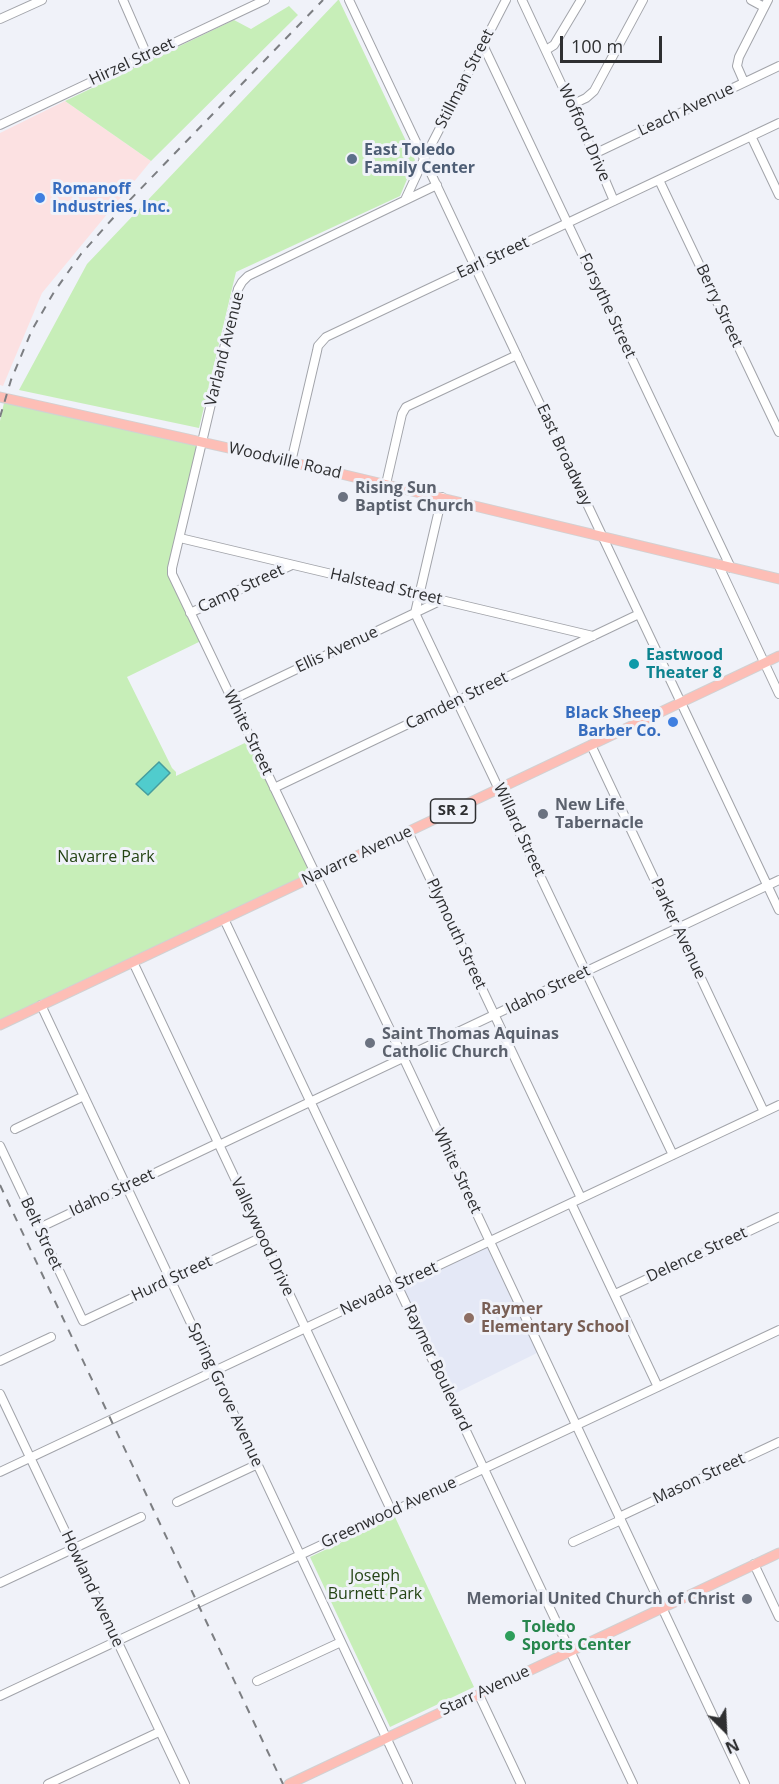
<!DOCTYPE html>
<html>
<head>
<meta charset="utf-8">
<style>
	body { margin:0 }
	#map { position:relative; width:779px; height:1784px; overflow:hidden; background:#f0f2f9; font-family:"Open Sans",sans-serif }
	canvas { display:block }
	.north { position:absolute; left:695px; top:1700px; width:60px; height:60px; -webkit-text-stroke:4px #f0f2f9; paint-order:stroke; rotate:156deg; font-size:16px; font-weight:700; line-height:24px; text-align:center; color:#2e2f31 }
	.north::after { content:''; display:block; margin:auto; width:21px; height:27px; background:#2e2f31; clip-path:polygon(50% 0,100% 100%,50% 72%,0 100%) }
	.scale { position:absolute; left:560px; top:36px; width:102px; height:27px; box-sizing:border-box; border:3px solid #2e2f31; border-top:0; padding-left:8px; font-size:18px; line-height:21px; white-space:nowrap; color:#2e2f31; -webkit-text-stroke:4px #f0f2f9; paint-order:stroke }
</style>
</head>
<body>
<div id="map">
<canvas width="779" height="1784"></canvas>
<div class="north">N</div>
<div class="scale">100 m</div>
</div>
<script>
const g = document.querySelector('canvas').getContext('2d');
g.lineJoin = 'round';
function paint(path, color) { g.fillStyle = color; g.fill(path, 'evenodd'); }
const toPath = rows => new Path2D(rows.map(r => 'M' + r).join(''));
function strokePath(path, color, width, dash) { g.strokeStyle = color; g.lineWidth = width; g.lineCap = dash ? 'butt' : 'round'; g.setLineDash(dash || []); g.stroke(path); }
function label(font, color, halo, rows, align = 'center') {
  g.font = font + ' "Open Sans",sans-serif'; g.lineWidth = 6; g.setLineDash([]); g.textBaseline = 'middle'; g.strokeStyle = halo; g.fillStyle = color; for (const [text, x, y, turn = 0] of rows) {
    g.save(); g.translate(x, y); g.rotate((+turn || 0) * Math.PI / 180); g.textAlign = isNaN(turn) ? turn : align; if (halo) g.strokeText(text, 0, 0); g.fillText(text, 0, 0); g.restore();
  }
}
const built = toPath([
	[490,1241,541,1351,450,1396,398,1285]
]);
const industrial = toPath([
	[65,101,151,161,42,293,3,386,0,385,0,133]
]);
const green = toPath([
	[338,0,339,0,415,160,400,196,236,272,199,428,19,390,87,264],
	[289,6,298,15,151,161,65,101,234,20,251,29],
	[5,398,202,442,172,568,203,640,127,677,172,768,176,772,176,776,251,740,316,875,0,1025,0,421],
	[395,1517,474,1687,390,1727,310,1557]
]);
const water = toPath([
	[159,762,170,773,148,795,136,784,159,762]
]);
const minor = toPath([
	[123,0,147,55],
	[349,0,779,910],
	[522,0,594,154,614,201],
	[751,0,764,7],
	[0,19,42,0],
	[483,45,731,568],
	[546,50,554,45,581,0],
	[744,82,737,66,739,57,768,0],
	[571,105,586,98,594,91,643,0],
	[0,125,265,0],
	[751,136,779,195],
	[594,154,779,66],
	[659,180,779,432],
	[437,185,248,276,242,282,238,289,202,442,172,568,172,574,404,1059,745,1784],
	[405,200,424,159,506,0],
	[291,462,317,351,318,346,326,337,779,123],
	[386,484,402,414,406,407,517,355],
	[442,497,415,613,673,1155],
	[180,538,593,636],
	[718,564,779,694],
	[190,613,292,565],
	[232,700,442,600],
	[591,745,764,1112],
	[274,788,639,614],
	[408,832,581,1198],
	[224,919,633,1784],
	[133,962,392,1512],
	[41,1005,408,1784],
	[15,1129,84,1096],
	[219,1145,779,880],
	[0,1146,83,1321,262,1237],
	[571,1203,658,1387],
	[39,1228,218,1143],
	[615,1294,779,1217],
	[0,1361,51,1337],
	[0,1394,185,1784],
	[0,1472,779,1105],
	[177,1502,258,1464],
	[619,1517,779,1442],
	[573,1542,621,1520],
	[754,1564,779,1617],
	[0,1583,141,1517],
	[257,1681,341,1642],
	[479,1695,521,1784],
	[0,1696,779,1330],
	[48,1784,159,1732]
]);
const major = toPath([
	[0,397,291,462,779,579],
	[0,1025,779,656],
	[289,1784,779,1553]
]);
const rail = toPath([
	[0,417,11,380,32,330,54,292,81,254,123,207,323,0],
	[0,1185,283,1784]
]);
const markers = [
	[352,159,6,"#5c6f8a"],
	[40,198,6,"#3f7fe0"],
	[343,497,6,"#6b7280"],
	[634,664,6,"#0f9aa8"],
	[673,722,6,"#3f7fe0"],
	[543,814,6,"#6b7280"],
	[370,1043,6,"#6b7280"],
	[469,1318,6,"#8d6e63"],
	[747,1599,6,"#6b7280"],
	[510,1636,6,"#2e9e5b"]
];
const shields = [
	[453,811,45]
];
const shieldNames = [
	["SR 2",453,811]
];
const streetNames = [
	["Hirzel Street",132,62,-25],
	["Stillman Street",465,79,-63],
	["Leach Avenue",686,110,-25],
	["Wofford Drive",584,133,66],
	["Earl Street",493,258,-25],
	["Forsythe Street",607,306,65],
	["Berry Street",719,306,65],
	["Varland Avenue",225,349,-76],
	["East Broadway",564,455,65],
	["Woodville Road",285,461,13],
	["Halstead Street",386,587,13],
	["Camp Street",241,589,-25],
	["Ellis Avenue",337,650,-25],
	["Camden Street",457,701,-26],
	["White Street",248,733,64],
	["Willard Street",519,830,65],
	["Navarre Avenue",357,856,-25],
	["Parker Avenue",678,929,65],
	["Plymouth Street",456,934,65],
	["Idaho Street",548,990,-26],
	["White Street",457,1171,65],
	["Idaho Street",112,1193,-25],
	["Belt Street",41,1234,65],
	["Valleywood Drive",262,1237,65],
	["Delence Street",697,1255,-25],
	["Hurd Street",172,1279,-25],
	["Nevada Street",389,1289,-25],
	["Raymer Boulevard",437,1368,65],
	["Spring Grove Avenue",225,1395,65],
	["Mason Street",699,1479,-25],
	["Greenwood Avenue",389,1513,-25],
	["Howland Avenue",92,1589,65],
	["Starr Avenue",485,1691,-25]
];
const serviceNames = [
	["East Toledo",364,150],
	["Family Center",364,168]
];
const shopNames = [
	["Romanoff",52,189],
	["Industries, Inc.",52,207],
	["Black Sheep",661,713,"right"],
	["Barber Co.",661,731,"right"]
];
const worshipNames = [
	["Rising Sun",355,488],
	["Baptist Church",355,506],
	["New Life",555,805],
	["Tabernacle",555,823],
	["Saint Thomas Aquinas",382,1034],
	["Catholic Church",382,1052],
	["Memorial United Church of Christ",735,1599,"right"]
];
const cultureNames = [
	["Eastwood",646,655],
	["Theater 8",646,673]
];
const parkNames = [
	["Navarre Park",106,857],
	["Joseph",375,1576],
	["Burnett Park",375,1594]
];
const educationNames = [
	["Raymer",481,1309],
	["Elementary School",481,1327]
];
const leisureNames = [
	["Toledo",522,1627],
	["Sports Center",522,1645]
];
paint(built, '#e4e8f6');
paint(industrial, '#fce1e2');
paint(green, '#c7eeb8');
paint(water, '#50cccd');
strokePath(water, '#469d9e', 1.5);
strokePath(minor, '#a2a4aa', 10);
strokePath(major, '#d1d1d2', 11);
strokePath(minor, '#fff', 8);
strokePath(major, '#fdbeb6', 9);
strokePath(rail, '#7c7e82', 2, [8, 8]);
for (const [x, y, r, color] of markers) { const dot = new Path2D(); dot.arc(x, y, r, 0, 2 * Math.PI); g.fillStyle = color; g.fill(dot); strokePath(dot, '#f0f2f9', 2); }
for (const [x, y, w] of shields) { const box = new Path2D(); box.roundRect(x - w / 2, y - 12, w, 24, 4.5); g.fillStyle = '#f0f2f9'; g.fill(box); strokePath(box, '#2e2f31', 1.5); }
label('bold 15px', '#2e2f31', null, shieldNames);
label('16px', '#2e2f31', '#f0f2f9', streetNames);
label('bold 16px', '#4e5e75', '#f0f2f9', serviceNames, 'left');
label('bold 16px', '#366cbe', '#f0f2f9', shopNames, 'left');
label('bold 16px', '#5b616d', '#f0f2f9', worshipNames, 'left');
label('bold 16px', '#0d838f', '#f0f2f9', cultureNames, 'left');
label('16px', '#244414', '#f0f2f9', parkNames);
label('bold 16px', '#785e54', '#f0f2f9', educationNames, 'left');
label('bold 16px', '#27864d', '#f0f2f9', leisureNames, 'left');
</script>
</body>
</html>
